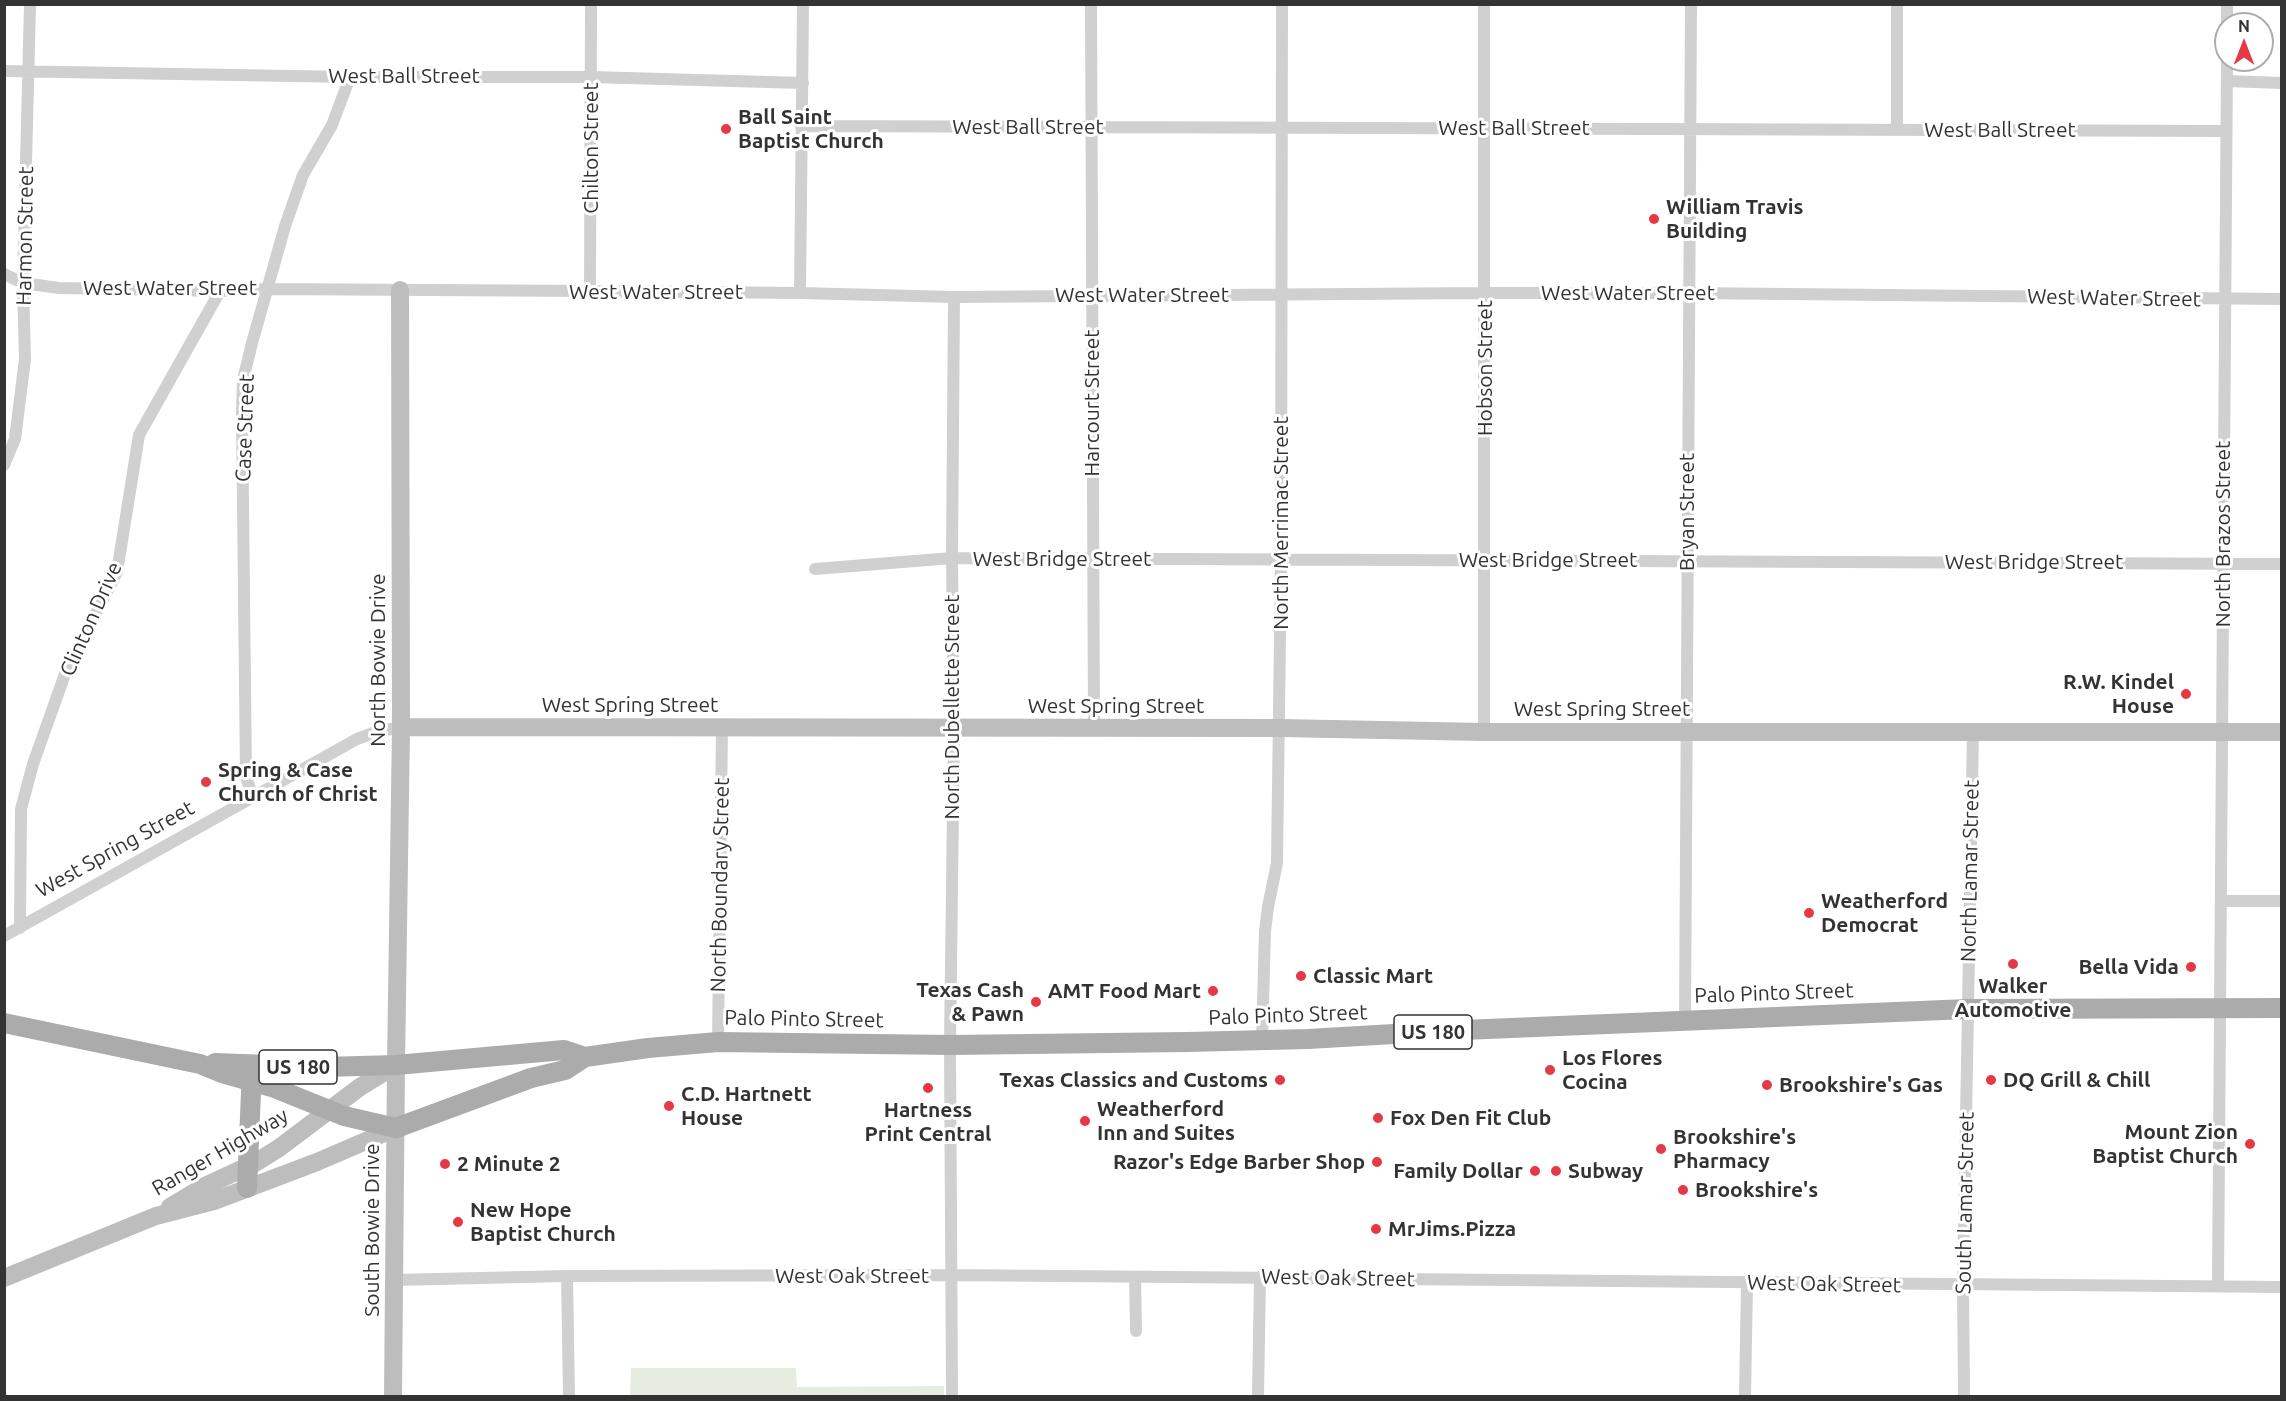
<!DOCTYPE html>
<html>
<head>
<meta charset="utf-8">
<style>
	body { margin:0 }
	#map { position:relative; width:2286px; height:1401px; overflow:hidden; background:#fff; font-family:Ubuntu,sans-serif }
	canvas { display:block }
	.frame { position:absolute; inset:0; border:6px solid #333; pointer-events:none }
	.north { position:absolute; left:2214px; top:12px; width:60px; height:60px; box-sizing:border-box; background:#fff; border:2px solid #adadad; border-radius:50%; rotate:0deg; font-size:16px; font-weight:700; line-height:24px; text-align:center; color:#333 }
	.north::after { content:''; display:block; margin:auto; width:21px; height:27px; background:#e63946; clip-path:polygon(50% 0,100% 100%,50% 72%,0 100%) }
</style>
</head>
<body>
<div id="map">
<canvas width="2286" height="1401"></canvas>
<div class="frame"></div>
<div class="north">N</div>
</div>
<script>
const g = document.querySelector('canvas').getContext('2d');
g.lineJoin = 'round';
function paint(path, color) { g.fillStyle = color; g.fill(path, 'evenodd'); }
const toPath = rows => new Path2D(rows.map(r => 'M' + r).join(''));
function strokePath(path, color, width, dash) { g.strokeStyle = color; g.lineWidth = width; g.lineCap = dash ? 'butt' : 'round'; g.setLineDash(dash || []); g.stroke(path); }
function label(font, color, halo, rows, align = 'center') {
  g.font = font + ' Ubuntu,sans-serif'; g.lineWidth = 6; g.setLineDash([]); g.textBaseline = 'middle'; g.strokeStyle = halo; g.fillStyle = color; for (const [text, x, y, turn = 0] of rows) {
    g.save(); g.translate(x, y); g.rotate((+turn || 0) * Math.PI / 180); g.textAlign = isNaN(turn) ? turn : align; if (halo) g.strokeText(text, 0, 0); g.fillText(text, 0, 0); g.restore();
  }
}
const green = toPath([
	[631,1368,796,1368,797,1387,944,1386,944,1396,630,1396]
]);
const street = toPath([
	[1091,4,1094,729],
	[2227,24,2227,4],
	[4,71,350,77,591,77,803,83],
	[2227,81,2282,83],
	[801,126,2226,131],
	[1897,130,1897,4],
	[4,274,23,283,59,288,220,291,268,289,590,291,800,293,954,297,1485,293,1688,293,2282,299],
	[590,291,591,4],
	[800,293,803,4],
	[4,465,15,439,25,359,23,283,30,4],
	[815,569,952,558,2282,564],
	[1484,732,1484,4],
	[253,797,246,777,242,412,243,380,252,343,285,226,303,175,332,125,350,77],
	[2222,901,2282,901],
	[20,928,21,809,33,764,65,674,117,572,139,435,220,291],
	[4,936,357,739,376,732,401,727],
	[1685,1020,1691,4],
	[1262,1040,1265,931,1268,907,1277,863,1281,558,1282,4],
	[718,1042,722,727],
	[567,1276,569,1396],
	[1135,1277,1136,1331],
	[394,1280,567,1276,951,1275,2282,1287],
	[2218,1286,2227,60],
	[952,1396,950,1045,954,728,952,558,954,297],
	[1258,1396,1260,1277],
	[1745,1396,1747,1283],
	[1964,1396,1963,1285,1973,732]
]);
const secondary = toPath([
	[401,727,1280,728,1484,732,2282,732],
	[170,1207,205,1186,255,1163,279,1148,360,1087,396,1065],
	[4,1278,156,1216,214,1201,317,1162,396,1128],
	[393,1396,396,1065,401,727,400,290]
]);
const primary = toPath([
	[4,1023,200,1064,222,1073,272,1087,344,1116,396,1128,531,1078,565,1070,585,1057,648,1048,718,1042,950,1045,1187,1042,1308,1039,1463,1030,1968,1009,2282,1008],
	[215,1063,323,1067,396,1065,564,1050,585,1057],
	[247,1188,252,1068]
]);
const markers = [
	[726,129,6,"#e63946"],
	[1654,219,6,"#e63946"],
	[2186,694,6,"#e63946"],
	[206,782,6,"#e63946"],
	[1809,913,6,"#e63946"],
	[2013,964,6,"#e63946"],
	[2191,967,6,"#e63946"],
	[1301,976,6,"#e63946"],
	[1213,991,6,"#e63946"],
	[1036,1002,6,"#e63946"],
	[1550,1070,6,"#e63946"],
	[1280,1080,6,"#e63946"],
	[1991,1080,6,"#e63946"],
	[1767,1085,6,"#e63946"],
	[928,1088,6,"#e63946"],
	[669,1106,6,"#e63946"],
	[1378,1118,6,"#e63946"],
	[1085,1121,6,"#e63946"],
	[2250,1144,6,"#e63946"],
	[1661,1149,6,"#e63946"],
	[1377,1162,6,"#e63946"],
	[445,1164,6,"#e63946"],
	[1535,1171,6,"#e63946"],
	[1556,1171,6,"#e63946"],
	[1683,1190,6,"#e63946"],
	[458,1222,6,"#e63946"],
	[1376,1229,6,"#e63946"]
];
const shields = [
	[1433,1032,78],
	[298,1067,78]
];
const shieldNames = [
	["US 180",1433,1032],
	["US 180",298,1067]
];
const streetNames = [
	["West Ball Street",404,76],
	["West Ball Street",1028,127],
	["West Ball Street",1514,128],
	["West Ball Street",2000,130],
	["Chilton Street",591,148,-90],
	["Harmon Street",25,236,-89],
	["West Water Street",170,288],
	["West Water Street",656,292],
	["West Water Street",1628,293],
	["West Water Street",1142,295],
	["West Water Street",2114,298,1],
	["Hobson Street",1485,368,-90],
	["Harcourt Street",1092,403,-90],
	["Case Street",245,428,-88],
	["Bryan Street",1687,512,-90],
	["North Merrimac Street",1281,523,-90],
	["North Brazos Street",2223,534,-90],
	["West Bridge Street",1062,559],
	["West Bridge Street",1548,560],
	["West Bridge Street",2034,562],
	["Clinton Drive",91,619,-66],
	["North Bowie Drive",378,660,-90],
	["West Spring Street",630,705],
	["West Spring Street",1116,706],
	["North Dubellette Street",952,707,-90],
	["West Spring Street",1602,709],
	["West Spring Street",115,849,-29],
	["North Lamar Street",1970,871,-89],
	["North Boundary Street",720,885,-89],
	["Palo Pinto Street",1774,993,-2],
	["Palo Pinto Street",1288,1015,-2],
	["Palo Pinto Street",804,1019,1],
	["Ranger Highway",220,1152,-30],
	["South Lamar Street",1965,1203,-89],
	["South Bowie Drive",372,1230,-90],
	["West Oak Street",852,1276],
	["West Oak Street",1338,1278,1],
	["West Oak Street",1824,1284,1]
];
const poiNames = [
	["Ball Saint",738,117],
	["Baptist Church",738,141],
	["William Travis",1666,207],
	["Building",1666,231],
	["R.W. Kindel",2174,682,"right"],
	["House",2174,706,"right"],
	["Spring & Case",218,770],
	["Church of Christ",218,794],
	["Weatherford",1821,901],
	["Democrat",1821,925],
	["Bella Vida",2179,967,"right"],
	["Classic Mart",1313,976],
	["Walker",2013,986,"center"],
	["Automotive",2013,1010,"center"],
	["Texas Cash",1024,990,"right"],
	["& Pawn",1024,1014,"right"],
	["AMT Food Mart",1201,991,"right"],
	["Los Flores",1562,1058],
	["Cocina",1562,1082],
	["Texas Classics and Customs",1268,1080,"right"],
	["DQ Grill & Chill",2003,1080],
	["Brookshire's Gas",1779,1085],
	["C.D. Hartnett",681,1094],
	["House",681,1118],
	["Weatherford",1097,1109],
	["Inn and Suites",1097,1133],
	["Hartness",928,1110,"center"],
	["Print Central",928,1134,"center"],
	["Fox Den Fit Club",1390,1118],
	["Mount Zion",2238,1132,"right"],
	["Baptist Church",2238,1156,"right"],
	["Brookshire's",1673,1137],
	["Pharmacy",1673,1161],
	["Razor's Edge Barber Shop",1365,1162,"right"],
	["2 Minute 2",457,1164],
	["Family Dollar",1523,1171,"right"],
	["Subway",1568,1171],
	["Brookshire's",1695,1190],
	["New Hope",470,1210],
	["Baptist Church",470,1234],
	["MrJims.Pizza",1388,1229]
];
paint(green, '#e6ecdf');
strokePath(street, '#d0d0d0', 12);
strokePath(secondary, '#bdbdbd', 18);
strokePath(primary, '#ababab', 20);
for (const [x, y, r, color] of markers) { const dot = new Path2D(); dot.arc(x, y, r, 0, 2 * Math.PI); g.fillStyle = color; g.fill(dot); strokePath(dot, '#fff', 2); }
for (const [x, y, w] of shields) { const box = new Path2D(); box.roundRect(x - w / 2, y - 17, w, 34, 4.5); g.fillStyle = '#fff'; g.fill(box); strokePath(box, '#333', 1.5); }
label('bold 20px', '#333', null, shieldNames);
label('21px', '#333', '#fff', streetNames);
label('bold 21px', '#333', '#fff', poiNames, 'left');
</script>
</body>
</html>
